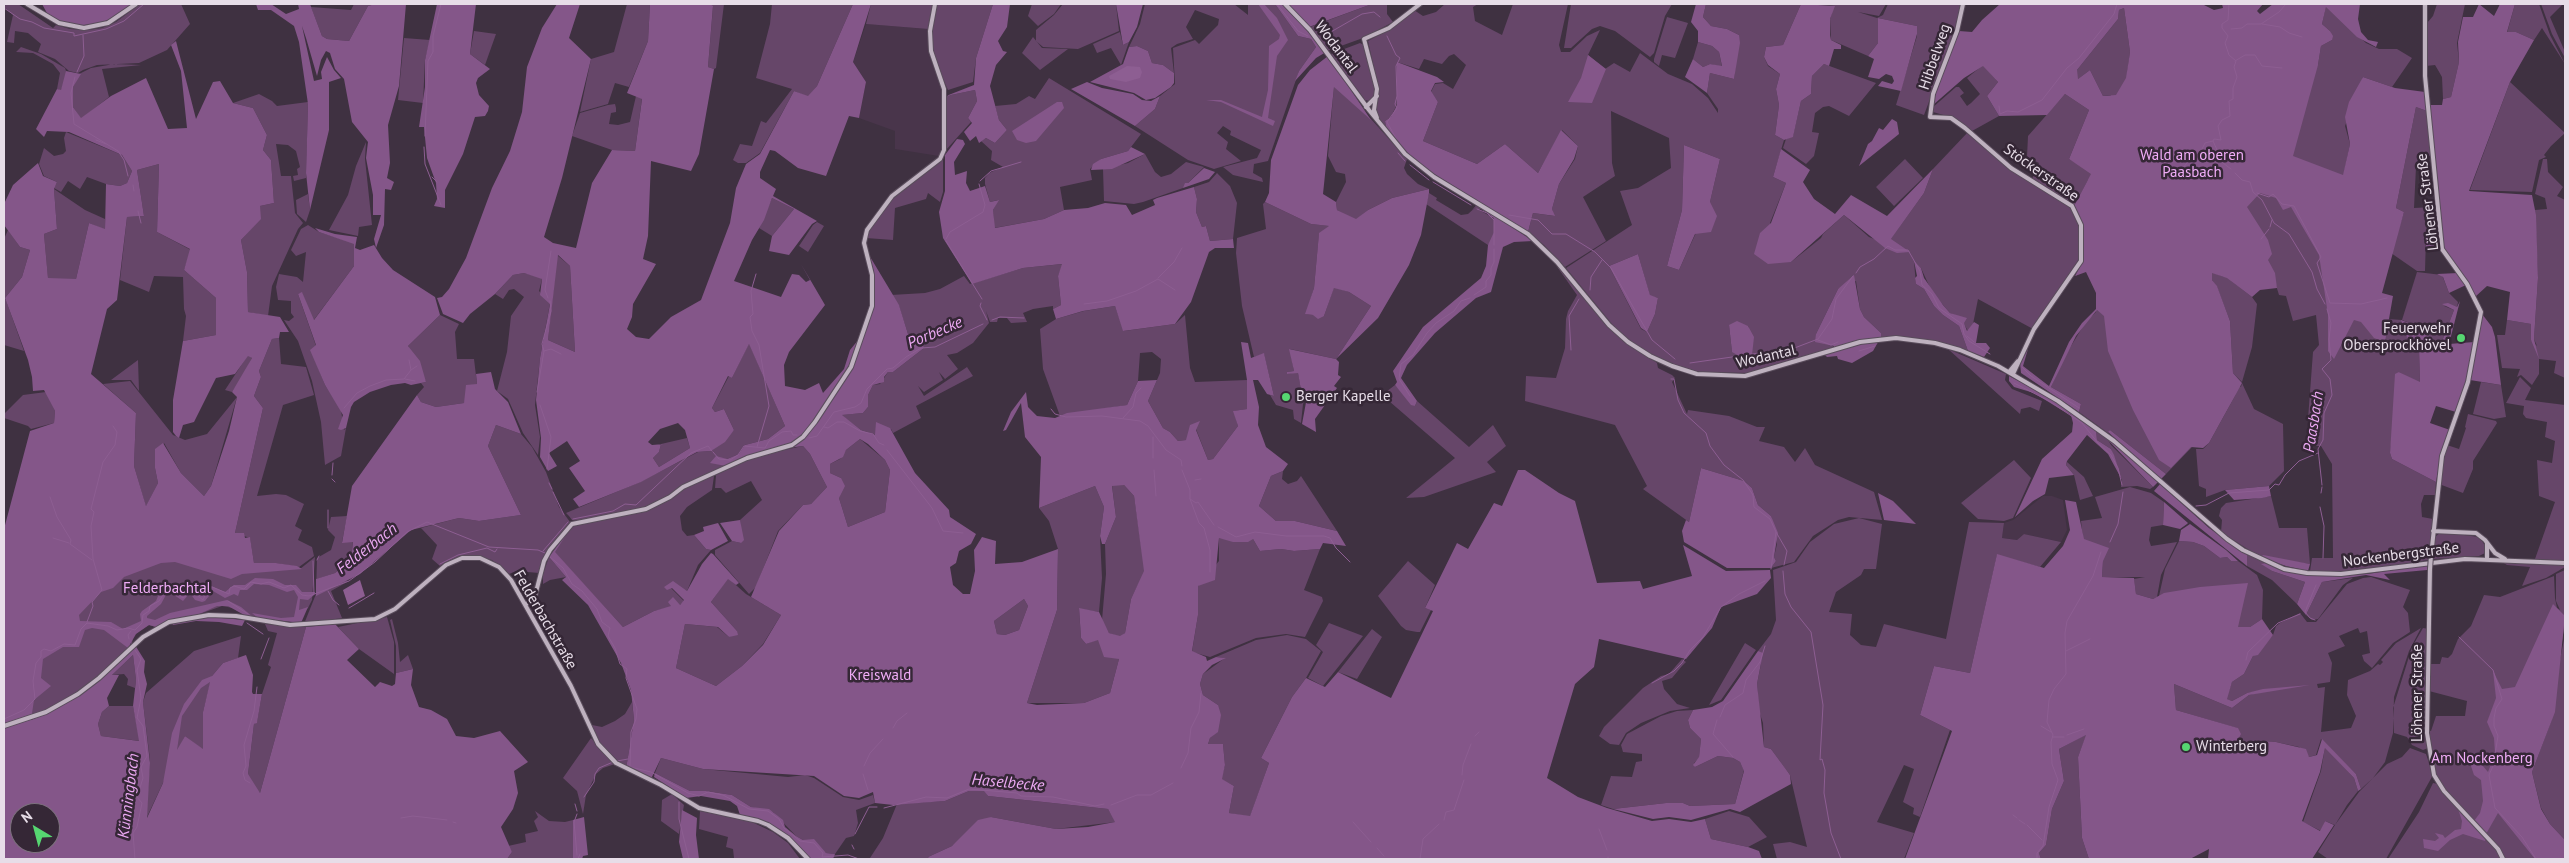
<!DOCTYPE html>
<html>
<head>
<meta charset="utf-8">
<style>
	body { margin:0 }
	#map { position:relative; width:2569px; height:863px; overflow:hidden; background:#3f3141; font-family:"PT Sans",sans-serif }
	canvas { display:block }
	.frame { position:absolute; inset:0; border:5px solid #e7dde8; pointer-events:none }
	.north { position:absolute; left:10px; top:803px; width:50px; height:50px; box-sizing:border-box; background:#352736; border:1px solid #7c707d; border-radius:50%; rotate:323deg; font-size:14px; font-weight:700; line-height:20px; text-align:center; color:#e7dde8 }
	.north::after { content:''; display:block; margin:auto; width:18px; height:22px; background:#56d671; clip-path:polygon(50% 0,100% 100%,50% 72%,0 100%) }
</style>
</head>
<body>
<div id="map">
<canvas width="2569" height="863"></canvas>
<div class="frame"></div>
<div class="north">N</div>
</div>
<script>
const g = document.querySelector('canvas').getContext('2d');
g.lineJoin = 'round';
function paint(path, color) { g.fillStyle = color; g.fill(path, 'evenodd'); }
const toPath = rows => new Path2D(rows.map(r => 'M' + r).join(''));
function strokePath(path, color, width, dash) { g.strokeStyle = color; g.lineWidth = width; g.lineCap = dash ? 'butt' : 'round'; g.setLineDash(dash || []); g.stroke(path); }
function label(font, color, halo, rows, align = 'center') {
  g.font = font + ' "PT Sans",sans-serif'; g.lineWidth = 5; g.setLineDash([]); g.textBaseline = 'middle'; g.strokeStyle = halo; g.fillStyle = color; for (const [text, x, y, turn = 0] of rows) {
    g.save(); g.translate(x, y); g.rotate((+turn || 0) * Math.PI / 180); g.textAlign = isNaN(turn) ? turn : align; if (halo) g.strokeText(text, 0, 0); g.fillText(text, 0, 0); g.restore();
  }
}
const built = toPath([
	[866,24,928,29,930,58,943,90,943,143,939,156,895,149,895,131,859,118,866,82,853,62],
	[2043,496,2052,496,2063,500,2067,530,2061,542,2024,534,2017,540,2002,538,2004,523,2013,520]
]);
const green = toPath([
	[4,4,18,4,53,28,56,25,70,29,88,30,102,28,116,22,140,4,181,4,190,24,167,50,139,63,97,65,83,70,78,73,69,71,55,59,38,52,41,44,28,33,15,31,14,43,7,42,13,15,4,7],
	[354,4,375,4,368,6,349,41,327,39,322,36,311,7,351,10],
	[627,4,650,4,648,41,629,87,615,83,608,104,580,112,591,59,614,52],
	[710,4,724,4,716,68,714,69,708,67,713,7],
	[772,4,853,4,817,86,808,97,794,91,760,153,746,163,738,163,733,160,740,144,752,146,761,121,766,123,792,89,756,78,770,24],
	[871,4,933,4,928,29,866,24],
	[937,4,993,4,976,58,973,82,948,90,933,57,932,26],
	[1032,4,1061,4,1054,14,1038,26,1028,16],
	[1063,4,1116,4,1119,31,1078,49,1043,47,1036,41,1036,30,1054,15],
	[1145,4,1234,4,1248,15,1248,4,1275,4,1298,36,1311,39,1316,47,1299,71,1268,161,1254,164,1253,173,1262,178,1263,182,1233,175,1223,167,1257,158,1261,150,1230,135,1231,131,1223,126,1217,133,1228,142,1226,149,1241,161,1214,169,1188,160,1135,126,1155,109,1160,96,1175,84,1173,48,1195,40,1199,44,1218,25,1219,19,1195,10,1186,27,1193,39,1177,44,1171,48,1174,73,1163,65,1152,63,1148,51,1137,46,1129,47,1140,24],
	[1372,4,1387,4,1387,14,1393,22,1363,38,1327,51,1310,27],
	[1445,4,1478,4,1473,7,1475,21,1502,35,1513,4,1568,4,1559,45,1561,52,1570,52,1587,36,1600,30,1588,55,1605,69,1614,63,1630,72,1640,53,1668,74,1692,84,1708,98,1718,113,1718,109,1707,93,1710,73,1734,79,1739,35,1727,29,1711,26,1703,17,1706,4,1801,4,1783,45,1766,47,1764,57,1768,66,1780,74,1776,89,1779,105,1775,135,1784,140,1773,177,1786,183,1770,223,1791,262,1821,238,1823,234,1844,215,1869,237,1909,252,1890,240,1924,193,1933,169,1968,132,2011,169,2071,208,2079,225,2079,259,2033,329,1978,299,1973,324,1968,331,1960,317,1950,313,1932,292,1921,268,1914,262,1916,284,1924,289,1934,306,1943,315,1959,326,1968,351,1936,342,1881,337,1881,333,1864,317,1860,309,1856,281,1838,289,1816,334,1834,347,1748,373,1699,372,1673,364,1651,354,1628,340,1612,324,1566,268,1632,225,1620,191,1638,188,1671,168,1669,138,1611,111,1612,163,1615,176,1583,197,1606,241,1565,267,1544,245,1528,232,1533,213,1554,216,1552,209,1559,184,1575,159,1578,146,1562,130,1538,173,1505,144,1477,164,1423,141,1438,102,1431,92,1435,84,1443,83,1453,89,1466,65,1454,54,1449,56,1442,64,1424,59,1419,69,1397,62,1397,104,1391,117,1385,121,1387,132,1379,118,1376,109,1379,91,1368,41,1388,30,1414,10,1423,16,1436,12],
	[1684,145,1720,159,1710,202,1679,270,1667,266,1682,210],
	[1638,254,1650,296,1658,298,1655,314,1647,332,1641,329,1609,266],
	[1729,325,1748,326,1749,328,1732,352],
	[1571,4,1672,4,1665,16,1654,53,1650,57,1615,31,1600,26,1592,29,1571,48,1564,48],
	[1824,4,1886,4,1879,16,1858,12,1877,18,1883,15,1888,4,1962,4,1955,32,1924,115,1896,105,1917,36,1917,26,1878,18,1878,43,1868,56,1831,40,1830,19,1834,6],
	[2229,4,2318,65,2321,46,2332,40,2330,31,2322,24,2326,6,2366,43,2379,49,2397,49,2412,58,2392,87,2363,77,2345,126,2350,144,2343,178,2329,195,2388,307,2385,341,2388,319,2402,320,2417,272,2442,275,2449,293,2458,302,2457,307,2444,306,2454,310,2441,344,2431,339,2420,327,2402,320,2408,341,2419,349,2420,383,2399,372,2390,453,2392,459,2436,482,2435,495,2424,495,2421,504,2422,517,2433,519,2428,560,2351,572,2310,571,2312,558,2333,558,2332,464,2321,446,2311,446,2308,419,2313,352,2319,345,2316,315,2293,321,2286,296,2279,295,2275,282,2251,294,2230,280,2252,297,2257,304,2252,347,2242,382,2233,373,2230,321,2217,287,2212,280,2212,272,2224,277,2207,267,2230,377,2241,387,2242,383,2254,409,2283,424,2284,471,2269,486,2225,490,2206,497,2206,489,2199,486,2196,449,2203,449,2209,443,2236,394,2208,442,2202,446,2192,447,2166,474,2110,430,2108,433,2079,412,2081,404,2051,387,2065,356,2085,323,2096,312,2096,309,2104,315,2107,305,2083,259,2088,180,2074,206,2032,179,2039,163,2027,157,2028,136,2065,94,2089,110,2069,159,2076,163,2111,95,2103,96,2090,70,2077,80,2077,70,2118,19,2119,10,2124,8,2130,52,2127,74],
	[2437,4,2465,4,2457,43,2459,62,2451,97,2443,99,2442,77,2438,70,2435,65,2426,66,2427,23,2433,16],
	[2515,4,2539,4,2550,35,2565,64,2542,28,2534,40,2516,32,2507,33],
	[2541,4,2563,4,2550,17,2565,52,2565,58,2552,34],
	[1667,17,1688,23,1675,58,1662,55,1659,66,1654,62,1654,59],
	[474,31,496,34,485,65,470,54],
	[1120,32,1123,45,1129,42,1121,65,1111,48,1097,53,1093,44],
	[1033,37,1042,48,1068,49,1040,70,1022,53],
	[404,38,430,40,425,60,423,103,398,100],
	[1698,42,1712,46,1719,52,1722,67,1710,64,1703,67,1693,59],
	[1360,43,1364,45,1375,89,1374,97,1369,101,1365,100,1331,54],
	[21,47,41,54,65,68,67,74,61,91,57,89,60,73,53,64,33,53,16,52],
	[114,64,141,65,102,69,109,97,81,119,73,107,73,87,79,74,91,68],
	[1824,64,1876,83,1849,116,1829,106,1823,107,1815,113,1812,132,1819,133,1814,156,1806,164,1783,148,1786,139,1793,136,1801,101,1811,94,1812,76],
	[1983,65,1998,82,1987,96,1999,116,1972,131,1954,118,1933,112,1932,108,1956,87,1959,87,1964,93,1960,96,1967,106,1971,103,1980,94,1967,78],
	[1049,78,1141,134,1128,151,1101,159,1090,169,1092,180,1060,187,1064,210,1044,219,994,228,993,210,998,200,990,202,985,184,985,178,989,173,1003,167,991,160,992,151,981,141,986,138,995,143,1007,130,999,120,995,106,1016,104,1029,96,1035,99],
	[2510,82,2565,133,2551,146,2544,155,2546,157,2539,160,2532,192,2470,190],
	[1334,86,1371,119,1407,159,1404,168,1407,174,1418,184,1429,189,1392,198,1368,210,1356,220,1337,210,1336,202,1346,182,1345,174,1336,172,1328,156],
	[975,90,977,101,968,118,971,122,946,150,946,96],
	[259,94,272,101,277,106,308,102,308,104,306,178,294,181,293,176,298,175,297,169,300,167,296,151,288,145,276,144,281,176,291,176,295,213,303,223,298,229,272,286,268,316,248,312,247,272,241,240,260,219,260,206,274,203,271,160,263,150,267,135,253,108,233,103],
	[636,96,642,98,635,151,612,150,572,136,580,113,608,105,615,104,616,108,616,112,611,113,609,124,618,125,630,122],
	[2416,107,2427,111,2432,156,2419,156,2416,167,2414,208,2433,207,2434,225,2426,236,2425,271,2417,271,2391,253,2404,212,2396,208],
	[66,132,122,155,132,171,127,183,120,186,106,184,87,177,80,189,68,181,61,192,54,188,57,182,44,176,39,164,44,148,54,156,63,154,66,151,64,138],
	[366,142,365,159,372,225,359,227,358,236,329,230,348,195,356,166],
	[1145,154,1155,172,1161,177,1171,174,1186,162,1204,167,1183,188,1143,202,1134,204,1104,201,1103,169,1128,163],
	[943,157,943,192,940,202,928,193,926,199,895,208,893,240,866,238,868,231,892,197],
	[1905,159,1923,178,1894,206,1876,187],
	[2543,159,2547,159,2548,172,2563,187,2557,196,2565,200,2565,378,2554,373,2556,361,2539,359,2539,374,2532,385,2521,375,2517,377,2520,369,2502,368,2497,335,2505,335,2507,320,2531,324,2531,340,2537,346,2534,339,2538,278,2535,210,2547,209,2545,198,2535,194],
	[159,164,157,232,191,250,184,270,216,298,216,335,183,341,186,316,184,309,183,277,154,276,149,292,120,280,127,217,144,216,137,170],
	[1217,173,1230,186,1237,203,1233,239,1210,241,1206,226,1202,227,1196,212,1197,199,1194,187,1209,182],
	[54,189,85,210,105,219,105,230,89,223,76,279,48,279,44,234,57,229],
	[1429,193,1437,198,1436,200,1461,215,1468,214,1477,206,1482,207,1479,210,1494,218,1494,232,1491,243,1488,245,1426,204],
	[308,194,310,210,306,222,297,214,296,200],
	[772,198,794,209,772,236,759,228],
	[1265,202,1311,224,1330,226,1319,234,1314,288,1306,314,1324,316,1334,287,1349,292,1371,306,1336,359,1290,349,1294,371,1287,372,1287,374,1298,372,1302,396,1307,396,1303,404,1301,423,1294,419,1293,410,1276,405,1270,395,1274,396,1264,354,1254,357,1242,306,1236,253,1237,238,1266,229,1263,204],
	[817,222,824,226,808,252,799,246,813,225],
	[308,225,319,232,354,243,354,266,313,321,302,293,298,294,316,346,311,350,325,385,341,410,344,430,346,428,341,456,325,465,321,422,312,381,298,341,284,320,289,321,294,317,291,313,291,301,278,300,276,287,279,274,297,277,303,282,306,252,296,256,291,250,301,229],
	[8,230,20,247,30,250,22,277,5,298,4,239],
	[557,255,570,266,575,352,548,340],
	[1063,264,1058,276,1061,305,1053,309,1053,306,1033,309,1023,313,1027,322,1011,323,1007,318,998,318,997,322,990,322,986,311,989,323,973,343,957,353,947,355,958,369,945,379,939,372,943,380,924,392,918,386,924,396,967,367,973,376,916,406,921,418,893,433,891,429,875,435,861,430,841,415,863,413,868,407,868,395,873,385,880,384,888,372,893,372,924,348,908,334,899,306,891,295,925,293,940,289,964,276,970,284,1023,268],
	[1558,268,1560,268,1615,333,1657,363,1658,368,1672,375,1675,378,1672,382,1687,414,1688,410,1729,416,1757,427,1765,427,1759,441,1784,447,1795,462,1805,448,1815,465,1874,492,1882,520,1849,517,1838,520,1813,536,1794,562,1771,568,1776,561,1774,557,1777,544,1771,516,1758,505,1752,488,1744,481,1701,468,1689,522,1643,489,1647,486,1615,425,1525,401,1526,376,1556,378,1565,348,1566,319,1568,311,1577,295],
	[524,273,540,277,542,279,539,291,550,303,540,358,535,405,540,437,538,455,523,433,508,399,497,391,507,352,511,316,524,297,514,289,509,290,503,299,495,294,513,275],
	[4,298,6,300,24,351,4,345],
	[1115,306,1124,331,1175,324,1185,315,1190,368,1195,382,1247,380,1247,409,1234,411,1238,426,1213,459,1208,460,1196,429,1187,440,1178,441,1170,432,1163,428,1148,401,1160,373,1161,359,1152,352,1140,353,1138,381,1127,405,1060,416,1043,369,1040,329,1056,319,1084,311],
	[440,315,459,324,455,332,457,359,474,359,477,384,464,403,436,407,421,402,417,395,424,387,421,383,426,382,408,346],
	[279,338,281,364,306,367,314,395,283,405,257,496,276,494,286,495,304,504,295,526,302,530,298,540,312,547,314,556,299,567,276,563,254,563,250,538,235,533,263,408,254,396,261,377,259,371,272,339],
	[749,343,785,426,768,439,745,445,739,454,727,459,726,466,643,508,581,521,572,520,569,516,566,513,640,482,698,452,711,451,734,430,724,409,715,412,712,408,729,376,732,378],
	[1948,349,2006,374,2005,380,2012,389,2042,401,2039,411,2030,407,2021,409,2020,414],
	[248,355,252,358,244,375,232,392,225,390],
	[138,360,139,391,131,380,111,380],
	[2520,377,2531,388,2525,400,2565,405,2565,561,2535,559,2555,502,2539,496,2537,460,2552,463,2555,441,2545,437,2547,422,2526,418,2523,414,2524,406,2506,403],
	[130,381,173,435,185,440,207,434,237,397,211,486,204,496,181,473,164,443,155,468,158,483,146,507,134,466,136,413,103,384],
	[2481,382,2501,385,2506,417,2494,419,2473,414],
	[1395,385,1415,406,1417,401,1469,447,1493,425,1506,446,1487,462,1496,472,1424,497,1406,498,1455,458,1382,395],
	[46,392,55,411,54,423,31,429,28,426,4,418,4,414,23,395],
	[2468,414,2496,421,2497,423,2473,461,2473,469,2463,493,2439,484,2447,445,2459,449,2466,428,2465,427],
	[496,425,521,434,532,447,546,472,559,507,570,522,550,549,539,573,516,571,509,574,492,560,470,555,458,557,440,566,432,559,437,545,421,528,459,518,479,521,521,515,488,446],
	[2096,429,2107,438,2111,445,2153,487,2150,489,2137,486,2121,487,2122,480,2111,449,2097,440],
	[687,438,690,448,659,467,653,458,659,452,661,444],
	[860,439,885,460,890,470,885,512,848,527,839,498,841,478,830,473,830,464,840,459,846,450],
	[803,446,810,454,827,487,811,504,803,505,778,531,756,587,749,594,715,555,715,550,732,541,741,543,740,520,762,500,751,481,726,493,721,488,715,488,716,475,755,456],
	[2014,460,2031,478,2013,518,2004,521,1978,519,1961,503],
	[2067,462,2084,477,2093,496,2080,500,2074,475,2066,465],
	[1283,471,1282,479,1288,484,1297,481,1301,476,1337,531,1295,521,1276,521,1259,506,1271,476],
	[714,476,712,490,687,507,680,516,682,530,687,536,694,535,706,549,711,550,698,565,687,591,671,588,684,601,680,605,654,611,623,627,554,552,572,526,644,511,689,485],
	[1112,485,1124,485,1134,496,1145,571,1131,599,1125,633,1120,637,1109,633,1102,620,1106,574,1105,544,1116,517],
	[1095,486,1104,507,1100,536,1102,578,1099,612,1079,609,1081,638,1086,644,1098,639,1119,659,1110,693,1084,703,1027,703,1057,610,1058,549,1049,521,1039,508],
	[2130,487,2151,493,2164,502,2163,525,2151,527,2149,540,2151,546,2177,542,2161,575,2157,597,2153,599,2136,594,2134,579,2145,577,2102,577,2103,561,2083,539,2081,521,2102,518,2095,497],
	[2271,496,2279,528,2307,528,2310,564,2260,557,2221,532,2222,520,2219,516,2221,508,2226,503],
	[347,516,342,542,353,541,351,559,335,573,317,579,349,581,331,591,342,618,304,624,316,594,317,558,331,550,335,537,328,530,331,517],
	[1859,518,1882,524,1876,569,1864,569,1861,575,1836,592,1829,612,1852,614,1850,635,1861,645,1876,647,1884,624,1946,639,1969,522,2004,523,2002,538,2017,540,2024,534,2061,542,2040,567,1997,555,1970,673,1934,666,1920,715,1950,730,1920,817,1913,814,1914,808,1903,802,1914,769,1904,765,1877,822,1914,833,1904,859,1777,859,1773,844,1790,842,1807,847,1790,775,1771,749,1764,747,1763,723,1759,711,1757,684,1761,664,1758,651,1771,634,1776,620,1773,570,1796,562,1810,542,1834,524],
	[2441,532,2479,537,2484,544,2485,553,2479,556,2433,559,2435,537],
	[1219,538,1253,539,1260,551,1281,549,1294,551,1320,549,1304,590,1322,597,1323,601,1305,637,1286,634,1256,638,1210,657,1192,652,1198,615,1198,586,1219,561],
	[2179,541,2193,542,2204,546,2220,558,2227,557,2231,561,2238,561,2257,575,2263,590,2262,619,2250,627,2238,627,2159,596,2165,569],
	[2247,554,2265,563,2262,564,2272,571,2305,582,2297,604,2272,580,2247,566],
	[315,557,312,600,308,608,290,621,246,616,233,608,222,606,197,615,171,620,156,627,149,625,133,634,132,645,128,639,131,646,100,676,70,699,25,720,38,651,104,589,150,560,300,569],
	[549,557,566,577,550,580,543,584,543,574],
	[1408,561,1435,585,1425,608,1431,610,1420,632,1417,632,1406,630,1401,626,1378,596],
	[2502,562,2565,565,2565,567,2546,578,2522,586,2530,567,2507,565],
	[2565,570,2565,621,2558,669,2565,635,2565,840,2550,824,2541,808,2532,772,2552,719,2528,770,2532,791,2565,859,2505,859,2446,792,2435,775,2427,730,2431,731,2436,716,2465,716,2467,701,2429,691,2430,664,2440,664,2442,657,2448,658,2452,654,2458,639,2471,626,2484,595,2500,597,2554,576,2555,598,2557,608,2560,610,2556,601,2556,574],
	[2371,577,2410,590,2403,607,2408,613,2410,632,2393,643,2372,668,2364,661,2362,655,2370,653,2367,631,2360,633,2358,628,2339,636,2345,646,2328,653,2332,663,2330,682,2317,684,2318,688,2325,687,2321,732,2351,728,2356,716,2347,695,2348,680,2370,671,2378,664,2380,665,2383,662,2381,660,2396,643,2421,628,2409,651,2394,697,2393,733,2385,762,2373,778,2361,789,2356,774,2321,739,2316,755,2309,757,2299,747,2276,742,2264,741,2261,747,2234,745,2237,728,2176,710,2174,684,2232,708,2249,695,2264,691,2247,693,2232,701,2226,699,2232,682,2244,674,2253,656,2273,635,2276,626,2280,623,2300,613,2307,622,2316,622,2347,584,2363,578],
	[728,578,746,594,781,615,763,644,742,666,716,686,676,668,685,624,717,627,729,637,737,631,711,602],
	[2353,578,2343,585,2318,619,2312,620,2306,615,2322,582],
	[1024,599,1028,606,1019,630,1005,635,997,634,994,621],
	[387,617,394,642,394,674,359,649,338,627],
	[392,619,398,643,400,662,408,655,413,669,396,673,396,646,390,620],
	[1329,623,1363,636,1323,686,1308,678,1323,652,1316,645],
	[265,624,306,627,260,793,227,771,248,774,254,724,257,722,262,694,271,667,268,665,277,633,268,631],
	[2423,628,2429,629,2428,748,2423,750,2412,745,2407,737,2394,733,2393,708,2412,647],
	[1372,629,1382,637,1357,679,1338,672],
	[1287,635,1306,639,1321,651,1306,678,1292,697,1261,758,1269,763,1250,817,1229,813,1234,786,1221,779,1225,765,1223,744,1208,744,1210,738,1218,731,1218,705,1203,695,1200,684,1203,674,1225,658,1216,657,1256,640],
	[241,636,238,658,223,663,212,676,203,712,203,750,185,736,146,819,150,760,143,702,146,693,194,651],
	[1745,643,1756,650,1721,700,1709,705],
	[133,655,136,680,135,688,127,685,128,679,124,674,112,675],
	[1682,659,1686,662,1682,666,1672,678,1662,681,1664,689,1677,704,1690,708,1670,711,1641,723,1626,733,1619,745,1610,744,1599,736,1604,727,1643,688,1661,676,1669,674],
	[632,702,634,720,626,769,600,743,588,721,592,725,602,727,615,721,625,714],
	[109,706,133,706,140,741,101,736,98,724,102,712],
	[1693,710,1688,720,1690,728,1701,739,1699,758,1694,763,1695,767,1718,756,1733,758,1740,762,1744,770,1735,804,1690,806,1683,803,1666,803,1613,809,1601,805,1611,776,1632,777,1636,762,1642,761,1642,754,1623,752,1621,745,1627,734,1661,716,1677,711],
	[2087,734,2078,757,2082,838,2089,859,2041,859,2039,853,2046,845,2052,809,2064,781,2059,749],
	[591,738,615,764,603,768,596,774,586,795,583,814,577,791,563,778],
	[2325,747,2354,778,2358,791,2347,805,2335,825,2359,792,2387,764,2402,757,2410,748,2426,754,2433,775,2386,859,2328,859,2318,852,2335,825,2325,821,2321,831,2303,822,2321,771],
	[661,758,703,769,788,777,805,775,814,778,843,797,859,800,873,795,875,803,856,810,858,823,854,836,846,838,835,854,826,853,796,836,773,812,751,807,732,795,706,791,690,791,655,773],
	[2433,783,2438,784,2497,850,2502,859,2388,859,2419,812],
	[984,790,988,796,1108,809,1116,822,1056,829,991,817,952,846,928,857,929,859,870,858,883,838,897,804,945,801,969,791],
	[672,794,684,805,679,834,661,821,662,800],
	[535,811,549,821,565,822,573,820,573,859,507,859,512,852,508,846,526,842,525,834,538,831,534,821,538,817],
	[700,811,754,821,754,823,773,832,788,843,800,859,734,858,733,849,726,847,728,837,699,829],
	[1729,811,1749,817,1767,837,1748,847,1711,839,1705,819]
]);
const forest = toPath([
	[42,4,133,4,118,15,101,23,76,26,61,23,48,15],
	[256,4,271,4,286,14,299,9,298,4,310,4,322,36,327,39,349,41,368,6,375,4,406,4,399,86,388,125,390,163,387,178,394,182,391,190,385,189,384,225,376,248,374,239,381,215,373,215,373,195,366,158,368,142,352,122,344,79,335,69,330,53,326,51,321,60,317,76,306,38,302,26,314,81,322,79,321,72,327,57,334,70,341,78,329,82,329,130,310,210,306,173,308,104,299,42,294,26,271,10,258,10],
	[437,4,476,4,470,54,490,69,478,78,476,83,479,95,489,106,488,111,485,116,475,117,463,154,445,190,445,208,434,206,437,199,436,183,427,158,424,127,419,127,425,87,425,60],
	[557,4,580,4,569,38,591,59,562,178,544,237,553,243,576,248,592,183,612,150,635,151,642,99,627,93,648,41,650,4,710,4,713,6,708,67,714,69,699,154,691,171,651,161,648,236,643,259,656,264,633,304,632,317,627,329,636,337,649,339,671,317,701,300,730,223,736,188,746,164,760,154,794,91,808,96,817,86,853,4,871,4,853,62,866,82,859,118,849,116,826,176,798,168,775,151,770,150,760,172,760,178,776,189,773,196,817,221,812,224,789,255,769,251,772,236,794,209,772,198,764,220,752,240,734,281,781,297,792,274,799,275,806,282,810,280,801,264,825,305,789,352,784,365,785,386,805,390,819,383,823,393,844,369,850,350,859,339,849,367,805,433,793,443,750,455,726,466,710,463,716,456,727,459,739,454,745,445,768,439,785,426,749,344,732,378,728,376,712,408,715,412,724,409,734,430,725,442,711,451,697,452,641,482,579,507,573,499,585,491,569,468,580,461,567,441,549,453,557,466,548,471,540,457,541,438,536,400,540,358,550,304,540,295,542,279,524,273,513,275,495,294,470,314,463,323,443,314,437,298,442,297,449,289,466,258,492,188,510,151,522,112,527,67,542,28],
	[558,255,570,266,575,352,548,340],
	[678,423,685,430,690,448,659,467,653,458,659,452,661,444,664,444,652,445,648,442,660,429],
	[993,4,1010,4,1007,27,998,41,1003,51,1007,52,996,65,990,86,999,120,1007,130,995,143,986,138,979,143,976,136,970,141,964,132,972,123,968,118,977,101,975,90,946,96,974,85,976,58],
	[1116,4,1143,4,1137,27,1129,42,1123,45],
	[1258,4,1264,4,1277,18,1288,40,1277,56,1268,118,1275,121,1273,126,1221,102,1206,100,1221,100,1262,117,1268,90,1269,46,1279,39,1280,35],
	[1275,4,1283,4,1326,52,1316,58,1295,81,1299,71,1316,47,1311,39,1298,36],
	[1285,4,1372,4,1309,27],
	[1696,4,1706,4,1703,17,1711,26,1727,29,1739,35,1740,43,1734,79,1710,73,1707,93,1685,77,1693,59,1703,67,1710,64,1722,66,1719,52,1712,46,1698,42,1698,31,1691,22],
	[1801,4,1835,6,1830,19,1830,35,1831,40,1841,45,1841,49,1834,49,1829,66,1824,64,1812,76,1811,94,1801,101,1793,137,1784,140,1775,135,1779,105,1776,89,1780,74,1768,65,1764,57,1766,47,1783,45],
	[2000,4,2202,4,2214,10,2223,8,2222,4,2263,4,2257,11,2260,14,2273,4,2360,4,2358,19,2361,32,2368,40,2378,42,2376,47,2357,37,2326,7,2322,24,2330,31,2333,36,2332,40,2321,46,2318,65,2293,156,2343,175,2350,144,2345,117,2349,102,2363,77,2395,88,2425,92,2427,111,2416,107,2396,208,2404,212,2382,293,2393,296,2385,342,2374,338,2361,322,2354,320,2334,359,2328,351,2328,315,2319,255,2291,207,2283,210,2276,198,2260,193,2247,207,2268,240,2272,254,2268,260,2275,273,2277,288,2260,290,2252,297,2227,278,2212,273,2212,280,2217,286,2230,321,2233,373,2242,383,2209,443,2203,448,2191,447,2171,468,2159,460,2133,410,2108,351,2104,316,2097,310,2076,336,2051,387,2081,404,2079,412,2021,373,2020,363,2028,349,2023,366,2049,386,2069,342,2082,323,2096,309,2096,293,2086,272,2075,276,2083,261,2084,249,2082,225,2074,206,2091,174,2069,159,2089,110,2065,94,2047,115,1999,116,1987,96,1998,82,1983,66,1964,78,1933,105,1938,84,1959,31,1972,32,1982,20],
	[2124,8,2130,52,2126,78,2116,95,2103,96,2090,70,2078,79,2077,70,2118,19,2119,10],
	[2479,4,2494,16,2500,4,2515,4,2507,32,2516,32,2534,40,2510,82,2469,191,2532,195,2536,215,2538,278,2534,339,2539,359,2531,340,2531,324,2507,320,2510,292,2487,286,2475,297,2443,249,2429,105,2442,105,2443,99,2451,97,2459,62,2458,42,2463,17,2473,17],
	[1878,18,1917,26,1917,34,1901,91,1878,86,1882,81,1892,84,1894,81,1892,76,1886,74,1879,79,1868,77,1874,59,1868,56,1878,43],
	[176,41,196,119,213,82,220,81,233,103,253,108,267,135,263,150,271,160,274,203,260,206,261,219,241,240,247,272,248,312,280,317,289,332,280,332,279,338,272,339,259,371,261,377,254,396,263,408,235,533,244,533,245,538,250,537,254,563,276,563,297,566,302,569,242,574,231,579,175,562,161,563,124,577,113,588,101,592,79,615,80,621,111,622,123,629,141,621,140,614,142,611,156,601,160,591,171,586,182,594,192,587,199,595,203,594,206,586,209,585,225,592,234,585,245,585,255,578,273,579,285,585,296,585,302,592,315,592,314,595,308,600,300,599,299,610,308,607,301,623,258,618,252,613,281,618,294,617,298,597,294,590,287,592,269,585,254,584,247,590,240,590,238,596,234,594,225,598,213,591,205,601,202,602,195,600,190,593,183,601,171,593,167,593,161,604,147,616,147,618,155,620,170,613,227,600,241,607,253,617,246,616,228,606,217,606,197,615,171,620,156,627,149,625,136,634,128,648,104,630,92,628,85,630,79,647,63,647,43,659,41,678,51,686,34,700,31,720,58,708,86,690,135,645,145,661,144,672,147,684,143,702,150,763,147,818,163,783,172,733,184,704,202,680,212,676,223,663,246,655,253,675,252,692,253,694,262,694,257,723,254,724,248,774,260,793,306,627,335,624,359,649,347,660,375,687,380,682,392,686,395,684,396,673,413,669,411,685,419,707,431,710,447,719,456,736,474,738,500,731,528,762,514,771,518,793,513,809,501,827,512,852,507,859,4,859,4,529,30,431,54,423,55,411,44,390,33,391,32,377,28,360,5,298,22,277,30,250,20,247,4,225,4,204,13,185,38,163,43,176,57,182,54,189,57,229,44,234,48,278,76,279,89,223,105,229,106,184,120,186,127,183,132,171,122,155,69,132,47,131,44,137,36,129,57,89,61,90,66,71,81,74,73,87,73,107,81,118,111,96,146,78,168,129,187,128,181,71,171,45],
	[159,164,157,232,190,249,184,270,216,298,216,335,183,341,173,400,173,432,176,436,179,438,183,425,194,422,216,378,235,374,248,356,252,358,232,392,237,397,229,431,211,486,204,496,181,473,163,443,155,449,155,468,158,483,146,506,134,466,136,413,91,374,107,309,117,300,127,217,144,216,137,170],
	[133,655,136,680,133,706,139,741,101,736,98,724,102,712,109,706,107,698,119,675,112,675],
	[210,682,203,712,203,749,185,736,177,750,182,716,201,688],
	[20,813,50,813,50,843,20,843],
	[1137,46,1148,51,1152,63,1163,65,1174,73,1174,83,1171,87,1155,98,1146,100,1134,93,1090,82,1123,64,1129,47],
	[1588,55,1606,69,1592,103,1568,102,1581,78],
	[1328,56,1371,120,1334,87,1323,194,1336,202,1337,210,1356,219,1368,210,1392,198,1429,189,1429,193,1421,235,1409,265,1378,318,1336,359,1339,362,1338,375,1341,377,1334,386,1337,388,1315,419,1316,432,1302,424,1307,397,1302,396,1298,373,1287,374,1287,372,1294,371,1289,349,1336,359,1371,306,1349,292,1334,288,1324,316,1318,319,1313,315,1305,314,1314,288,1319,233,1329,226,1311,224,1265,202,1269,193,1271,160,1298,85,1310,70],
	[1397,62,1437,77,1444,82,1435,83,1431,91,1438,102,1423,141,1477,164,1505,144,1538,173,1561,130,1578,146,1574,159,1559,184,1552,209,1555,216,1533,213,1528,232,1423,167,1398,144,1387,132,1385,121,1391,117,1397,105],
	[1087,82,1102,88,1133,94,1142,100,1151,101,1160,96,1155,109,1135,126,1071,89],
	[1057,102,1062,102,1064,108,1036,141,1026,143,1017,140,1012,131],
	[1892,119,1897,122,1899,134,1859,166,1868,144,1872,141,1879,128,1883,130],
	[957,139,963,140,965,144,954,162,955,175,967,171,966,183,970,191,985,186,990,202,999,200,993,210,995,228,1044,219,1064,210,1088,208,1105,203,1126,205,1132,215,1155,205,1153,200,1157,198,1194,187,1197,199,1196,212,1202,227,1206,226,1210,241,1233,239,1234,248,1215,248,1209,252,1191,302,1175,324,1123,331,1115,306,1083,311,1056,319,1053,309,1061,305,1058,276,1062,264,1023,268,972,284,943,238,939,212,945,191,945,155],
	[1684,145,1720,159,1710,202,1717,216,1711,232,1695,234,1679,270,1667,266,1682,210],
	[1131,147,1145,154,1112,169,1091,170,1093,164,1101,159,1128,151],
	[1781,149,1810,170,1803,182,1814,199,1835,214,1851,195,1887,216,1933,169,1924,193,1891,239,1910,252,1897,253,1885,248,1844,215,1791,262,1768,264,1754,254,1760,233,1771,223,1786,183,1773,177],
	[1204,168,1215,172,1209,179,1183,188,1185,183,1188,183],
	[1478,205,1533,241,1514,242,1503,247,1491,292,1476,298,1435,333,1407,365,1401,378,1417,401,1415,406,1411,405,1395,385,1397,382,1393,371,1423,327,1481,278,1486,266,1488,245,1494,232,1494,218,1477,206,1472,210,1476,206],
	[2437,206,2442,249,2426,250,2426,236,2434,225,2432,210,2433,207],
	[315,228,335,234,357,237,355,248,360,250,374,245,382,258,393,270,435,297,440,315,408,346,420,361,426,382,411,385,405,383,391,385,370,392,354,402,351,407,346,428,341,430,338,429,343,415,325,385,310,350,316,345,298,294,302,292,314,320,354,266,354,244,319,232],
	[1638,254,1650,295,1658,298,1655,314,1647,332,1641,328,1609,266],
	[869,255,899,305,908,334,920,337,924,348,893,372,888,372,884,377,884,382,873,385,868,395,868,407,863,413,842,415,861,430,875,435,876,422,890,428,915,473,949,510,950,517,976,534,971,544,959,551,956,563,950,567,953,585,963,594,970,594,975,571,974,550,982,537,996,541,995,564,1022,562,1058,549,1057,610,1027,703,1037,705,1084,703,1110,693,1119,659,1104,657,1098,640,1086,644,1081,638,1079,608,1099,612,1109,633,1120,636,1125,633,1131,599,1144,571,1134,496,1124,485,1112,486,1116,517,1105,544,1102,544,1100,536,1104,507,1095,486,1039,508,1041,457,1025,437,1021,403,1006,430,1003,431,1011,412,1026,392,1028,407,1037,416,1055,418,1067,413,1127,405,1138,381,1157,380,1148,401,1163,428,1170,432,1178,441,1186,440,1190,425,1200,421,1196,430,1208,460,1213,459,1238,426,1233,411,1247,409,1247,380,1241,342,1248,343,1251,358,1264,353,1274,396,1267,394,1258,380,1253,380,1259,407,1258,425,1266,447,1288,464,1283,471,1271,476,1259,506,1276,521,1295,521,1337,531,1346,546,1323,543,1320,549,1294,551,1281,549,1260,551,1253,539,1248,542,1233,542,1219,538,1215,580,1198,586,1198,615,1192,651,1206,657,1207,661,1216,657,1226,658,1212,665,1203,674,1200,684,1203,695,1218,705,1221,715,1218,732,1210,738,1208,744,1223,744,1225,765,1222,779,1234,786,1229,813,1250,816,1269,763,1261,758,1292,697,1306,678,1325,687,1338,672,1391,698,1433,611,1425,608,1457,543,1468,549,1494,503,1502,506,1518,470,1525,470,1559,493,1575,501,1597,583,1640,581,1643,589,1692,576,1683,545,1726,571,1770,570,1771,578,1757,594,1721,607,1712,628,1686,659,1599,639,1594,667,1575,684,1547,778,1578,797,1607,808,1652,821,1669,819,1691,822,1705,819,1711,839,1748,847,1759,851,1762,859,929,859,928,857,952,846,978,820,991,817,1056,829,1088,827,1115,822,1108,809,988,796,984,791,969,791,945,801,893,805,875,803,873,792,859,798,844,796,814,776,703,769,661,758,651,779,626,769,634,720,631,690,621,663,588,605,562,580,566,577,549,557,572,526,555,552,623,627,654,611,671,606,668,602,673,597,680,605,684,600,672,588,667,590,664,587,673,581,687,591,702,564,711,553,713,554,739,583,736,585,728,579,711,602,737,631,738,635,729,637,718,627,685,624,676,668,716,686,742,666,763,645,781,615,751,597,779,531,803,505,811,504,827,487,810,454,803,446,788,448,801,440,851,367,874,305,874,272],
	[860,439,868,444,885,460,890,470,885,512,848,527,839,498,845,486,841,478,830,473,830,464,843,457,846,450],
	[1024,599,1028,606,1019,630,1005,635,997,634,994,621],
	[1914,261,1921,268,1924,278,1943,305,1950,313,1967,318,1964,323,1967,331,1974,322,1979,325,1976,343,1986,343,1990,348,1984,357,1968,351,1959,326,1943,315,1934,306,1924,289,1916,284,1915,278,1917,276],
	[2458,273,2466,285,2449,293,2443,277,2437,274],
	[1854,275,1860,309,1864,317,1881,333,1881,337,1873,351,1852,363,1838,359,1837,356,1827,357,1825,355,1834,351,1834,346,1815,342,1816,334,1838,289],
	[2460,301,2449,344,2474,342,2467,380,2456,412,2436,406,2430,423,2450,430,2441,455,2436,482,2392,459,2390,453,2395,374,2399,372,2420,382,2419,349,2408,341,2401,320,2420,327,2431,339,2441,344,2454,310,2442,304,2448,303,2457,307],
	[2482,314,2492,327,2495,337,2501,385,2470,380],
	[1737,321,1748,326,1754,337,1752,355,1741,357,1732,352,1729,325],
	[491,372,495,389,508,402,521,434,496,425,488,446,521,515,479,521,459,518,411,530,360,574,316,596,316,579,335,573,351,559,353,542,342,543,352,486,417,395,421,402,436,407,464,403,466,385,477,384,476,374],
	[2009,376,2047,396,2096,429,2097,440,2111,449,2114,455,2122,480,2108,454,2087,435,2067,461,2066,465,2074,475,2049,478,2045,494,2033,501,2015,517,2042,459,2072,432,2073,423,2071,415,2060,409,2034,393,2014,387,2009,381],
	[2110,430,2166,474,2161,479,2108,432],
	[2107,439,2121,449,2158,482,2153,487],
	[1701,468,1744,481,1752,488,1758,505,1771,516,1778,533,1774,557,1776,561,1771,568,1727,568,1684,542,1682,531,1686,520,1689,522],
	[2160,484,2209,528,2247,554,2247,566,2154,491],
	[2269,486,2271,496,2262,498,2234,500,2225,490],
	[1878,493,1893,501,1916,524,1884,520],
	[2065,500,2076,502,2084,539,2109,548,2103,561,2102,577,2134,578,2136,594,2153,599,2164,593,2200,587,2248,583,2238,627,2250,627,2262,619,2273,635,2258,655,2253,656,2244,674,2232,682,2227,699,2232,701,2247,693,2263,689,2310,685,2249,695,2232,708,2174,684,2176,710,2238,728,2241,734,2235,745,2260,747,2264,741,2276,742,2306,749,2309,757,2317,755,2322,739,2356,774,2361,789,2358,791,2354,778,2325,748,2320,772,2302,821,2320,831,2325,821,2334,825,2312,859,2208,859,2209,849,2190,859,2089,859,2082,838,2078,757,2086,735,2059,749,2064,781,2052,809,2046,845,2039,853,2041,859,1905,859,1952,731,1920,715,1934,666,1970,673,1997,554,2044,568,2063,546,2070,530],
	[2164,502,2188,523,2187,524,2180,529,2163,525],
	[740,520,744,540,741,543,732,541,720,523],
	[718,523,728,541,711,550,706,549,694,535,704,531,703,527],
	[2190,524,2226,550,2238,561,2231,561,2227,557,2220,558,2204,546,2193,542,2179,541,2181,530],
	[2263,555,2310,564,2308,571,2286,566,2260,557],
	[2265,563,2289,571,2324,576,2367,574,2427,565,2427,570,2384,574,2390,580,2366,575,2322,582,2306,615,2297,604,2305,582,2272,571,2261,564],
	[2553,604,2565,616,2555,712,2532,772,2541,809,2550,824,2565,840,2565,859,2535,859,2498,813,2486,834,2474,821,2480,813,2483,801,2481,780,2474,775,2470,763,2477,759,2488,772,2495,753,2494,738,2487,722,2496,698,2493,671,2502,689,2515,687],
	[210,617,245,620,242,626,219,622,196,621,173,625,172,623],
	[1758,651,1763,653,1757,684,1764,747,1771,749,1785,768,1790,775,1791,784,1740,812,1730,809,1691,820,1669,817,1653,819,1613,809,1666,803,1683,803,1690,806,1735,804,1744,771,1740,762,1733,758,1718,756,1695,767,1693,765,1699,757,1701,739,1690,728,1688,720,1693,710,1712,707,1723,701],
	[655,773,690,791,706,791,732,795,751,807,769,809,783,820,785,827,796,836,803,840,814,839,826,853,835,854,833,859,810,859,802,849,778,829,755,818,740,815,737,806,730,801,701,796,686,798,654,777],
	[2458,809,2486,838,2485,841,2463,834,2450,840,2438,851,2424,848,2423,839,2435,841,2439,838,2435,833,2443,835,2445,838,2455,830,2461,829,2462,821],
	[682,810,697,818,696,835,699,859,683,859,679,842],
	[584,817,588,855,583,856,582,859,573,859,573,820]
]);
const water = toPath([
	[1127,66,1140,67,1142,72,1140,78,1126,82,1110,79,1109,76],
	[360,580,365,596,348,605,343,590]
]);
const stream = toPath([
	[1277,4,1298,31,1308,36],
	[2229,4,2228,20,2222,24,2222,28,2228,36,2225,43,2229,55,2236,61,2234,67,2237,77,2233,88,2233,99,2229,101,2230,116,2222,120,2218,126,2221,140,2214,139,2213,141,2223,163,2231,169],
	[4,8,20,19,32,22,44,28,74,33,74,36,106,29,124,21,144,4],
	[2262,24,2280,27,2289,33,2302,37],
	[2231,29,2242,28,2247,24,2261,24,2279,12,2286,4],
	[1320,35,1329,33,1362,14,1374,12,1380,17],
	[1387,36,1396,55,1400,58,1396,66,1397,96,1395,104,1397,108,1387,122,1398,142],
	[2235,61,2245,55,2255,55,2262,66,2282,68],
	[77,72,84,56,83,35],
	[75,77,71,93,74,124,118,151,124,160,128,176],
	[1999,106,2000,114,2007,111,2018,112,2042,100,2067,68,2079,58,2114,14,2117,4],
	[425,136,428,61,433,52,433,36,441,4],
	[96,140,106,144],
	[424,147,425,164,441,205],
	[1398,153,1405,161],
	[1410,165,1429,180],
	[2182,169,2192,157,2201,151,2205,143,2213,141],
	[2235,173,2242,180,2250,182,2253,192,2262,200,2274,223,2289,234,2312,272,2317,289,2325,304],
	[432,177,437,182],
	[980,181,991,171,1021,162],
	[1433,182,1471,205],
	[133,185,134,191],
	[2257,193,2269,197,2273,194,2282,204,2294,206,2321,257,2317,263,2330,303,2361,304,2387,298],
	[1477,209,1487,213,1494,220,1494,245],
	[138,211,141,223],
	[1509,215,1538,220,1552,234,1566,234,1595,252,1611,268,1652,340,1675,359],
	[1491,216,1497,218],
	[2270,227,2272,220],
	[946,239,950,232,983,212,985,205,979,184],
	[2261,239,2269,229],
	[946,241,982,299],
	[1856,273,1860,267,1874,259,1888,246,1895,250,1908,250,1920,271,1922,285,1932,294,1939,308,1962,324,1964,334,1969,341,1990,354],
	[756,274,751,291,753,314,750,317,752,331,759,345,769,406,757,447],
	[1158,278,1174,262,1182,248],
	[1590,290,1591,277,1602,260],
	[1474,295,1486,287,1486,281,1491,275,1491,268,1494,262,1494,249],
	[548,298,545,290,551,251],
	[981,303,980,306,987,320],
	[1084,304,1107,301,1136,291,1158,279,1175,290],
	[992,320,1000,317,1024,318],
	[1967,336,1974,342],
	[1818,340,1831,345,1838,342],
	[1571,350,1569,316,1579,299],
	[544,351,551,349,561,354],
	[1859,351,1875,346],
	[1690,363,1767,352,1784,352,1818,339,1832,319,1836,299,1853,276],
	[2022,367,2031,376,2079,408],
	[411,370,417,366],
	[405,379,415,381],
	[1671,379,1674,379,1678,400,1684,413,1706,433,1710,446,1724,465,1743,480,1753,495,1754,507,1770,519,1776,532,1771,569],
	[2014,383,2049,401,2082,423,2098,443,2111,455,2118,468,2122,485],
	[537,392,544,351,542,344,551,311,550,301],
	[1410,396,1399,379,1401,364,1413,355,1427,333,1436,323,1454,311,1461,301,1470,298],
	[540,405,551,437,547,469],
	[344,408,357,393,370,386,386,380,404,379,411,370,409,360],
	[1051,409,1055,414,1066,417,1102,416,1140,421,1148,426,1166,450,1181,460,1182,466],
	[1123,418,1133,407,1136,393,1141,388],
	[824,427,828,428,837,422,844,422,860,431,873,434,879,443,884,445],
	[809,438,817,436,834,412,855,407,861,403,867,389,887,369,893,368,906,357,921,348,935,347,983,324],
	[887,450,932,508,943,531,963,533],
	[713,452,719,459,730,460,738,455,744,446,765,448,769,441,782,432,791,431,793,435,797,435],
	[1153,458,1153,437],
	[1154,470,1156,496],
	[1182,470,1190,490,1190,499,1196,503,1198,502,1214,525],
	[332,475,333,463],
	[332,479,335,482],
	[1195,480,1201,479],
	[549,483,552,489],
	[2322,485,2318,449,2323,440,2324,413,2332,395,2330,379,2322,369,2331,360,2329,339,2331,323,2327,309],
	[553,492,564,515],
	[2321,493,2322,487],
	[50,497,57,517,71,540,70,544,92,560],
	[1190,499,1199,523,1204,528,1210,550,1210,572],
	[2196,506,2206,505,2229,493,2269,490,2275,484,2279,485,2285,475,2299,461,2318,453],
	[2320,507,2324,526,2323,558],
	[573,519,613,511,625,504,636,505,691,453,708,446,712,451],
	[1218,527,1236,537,1255,532,1286,536,1324,536,1330,538,1336,548,1350,562],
	[328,528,328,510],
	[1776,532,1787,551,1784,565],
	[53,538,69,543],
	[2110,542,2118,524,2123,492],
	[543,551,568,522],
	[550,557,563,568,572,584,582,591,597,609,602,622,610,628,608,636,615,648,620,664,627,669,626,678,637,709,636,719,631,732,630,767,651,772,688,793,699,796,708,792,723,795,749,809,768,811,779,819,784,828,800,841,814,843,823,853,822,857,848,855,859,859],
	[317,560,319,556],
	[313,561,314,594],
	[440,564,458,555,487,548,495,552,497,549],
	[1783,571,1785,594,1791,607,1811,632,1823,705,1820,760,1822,759,1825,770,1824,793,1831,833,1841,859],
	[328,591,333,600,339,605],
	[228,601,248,614],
	[349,608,374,593],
	[2315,620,2310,618,2305,612,2316,585],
	[87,622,93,606,92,602,102,590,93,559,91,526,94,512,91,509,103,462,115,445,117,432,113,426],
	[247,623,263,634],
	[2459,637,2493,670,2502,699,2496,708,2494,718,2494,726,2498,736,2493,766,2489,775,2495,808,2522,837,2536,859],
	[129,639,128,635,131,631],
	[135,650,141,659,137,670,141,698,137,718,143,726,147,756,141,767,143,778,137,797,142,803,137,827,133,833,135,859],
	[2066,651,2090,639],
	[261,659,269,638],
	[2246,660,2248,652,2278,623,2300,614],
	[1652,683,1674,671,1682,663,1690,650,1703,637,1721,607,1739,594,1765,581],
	[1720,717,1725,705,1743,693,1746,680,1760,662,1765,646],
	[4,719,24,710,35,699,33,681,36,663,41,657,41,651,44,649,51,651,64,644,75,645,81,629,87,623,108,626,117,630,128,628,135,630,142,623,143,615,149,611,150,606,159,601,166,591,173,591,183,598,192,591,203,600,208,589,212,587,229,594,230,588,234,586,244,589,251,582,261,584,269,582,284,588,291,585,302,595,309,596,349,581,375,562,407,532,427,522,489,547,538,550,545,553],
	[1717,720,1713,734,1733,757],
	[2041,726,2051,732],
	[893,728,897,721,907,713],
	[2067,735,2084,729],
	[1475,736,1479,732],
	[2053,737,2064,737],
	[617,761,628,759],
	[864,766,870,753,883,739],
	[1181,768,1188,753,1191,728,1199,712,1201,693],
	[863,774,868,790],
	[1462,775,1463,765,1471,744],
	[250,783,245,780,243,773,246,766,244,745,254,711,257,687],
	[584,797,594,782,595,774,599,768,613,762],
	[679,802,679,819,689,859],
	[575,804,577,811],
	[1111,805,1137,795,1151,795,1173,783],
	[884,808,926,797,947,798,969,789,1017,793,1021,796,1053,797,1095,806,1104,804],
	[2013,815,2017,818],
	[401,818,413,816,447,820],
	[1444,820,1446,812,1454,810,1464,780],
	[2019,820,2025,824],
	[453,822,456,823],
	[1353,822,1371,842],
	[2027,825,2042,840],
	[1599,829,1607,850],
	[855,834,869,807,877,807],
	[852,845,854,849],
	[1377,848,1384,856],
	[577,855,574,822,577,814],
	[1608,857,1608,859],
	[578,859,580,854],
	[1420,859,1423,839,1439,824],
	[2037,859,2037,853,2043,846,2049,807,2058,780,2052,764,2051,742,2053,735,2047,722,2049,700,2054,689,2066,674,2065,633,2067,621,2093,576,2101,552]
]);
const secondary = toPath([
	[27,4,59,23,84,28,108,23,136,4],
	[1285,4,1310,30,1369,110,1405,154,1434,177,1528,234,1557,262,1609,325,1628,342,1650,356,1672,366,1697,374,1745,376,1860,342,1896,338,1935,343,1960,350,1998,366,2058,401,2114,441,2227,539,2243,550,2284,569,2307,573,2341,574,2465,559,2565,563],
	[1963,4,1957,31,1933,94,1930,117,1951,118,1965,128,2011,168,2072,206,2081,225,2081,261,2034,329,2013,374],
	[2425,4,2425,76,2442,249,2467,284,2481,312,2468,382,2442,456,2431,556],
	[1366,107,1377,96],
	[1377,118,1374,110,1377,89,1364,39,1389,28,1420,4],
	[2009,372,2018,361],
	[2433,531,2476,533,2485,540,2495,553,2505,559],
	[2487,559,2487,543],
	[2430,569,2427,733,2434,775,2444,791,2498,849,2503,859],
	[525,605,535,596,544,561,550,550,572,524,646,509,670,497,683,487,747,458,792,445,803,437,815,422,851,367,872,306,872,275,864,243,867,230,892,196,940,159,944,150,944,89,931,51,930,31,935,4],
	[4,726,46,712,78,694,99,678,143,637,169,622,209,615,236,616,290,625,375,619,395,609,446,565,462,558,480,558,499,567,511,580,571,686,598,744,616,763,661,785,699,808,758,821,768,825,788,838,808,859]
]);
const secondaryBridge = toPath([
	[2430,569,2431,556]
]);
const markers = [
	[2461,338,5,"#56d671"],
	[1286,397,5,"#56d671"],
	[2186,747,5,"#56d671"]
];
const streetNames = [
	["Wodantal",1336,47,53],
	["Hibbelweg",1935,57,-71],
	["Stöckerstraße",2041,173,35],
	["Löhener Straße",2428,202,-97],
	["Wodantal",1766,357,-13],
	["Nockenbergstraße",2401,555,-7],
	["Felderbachstraße",545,620,60],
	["Löhener Straße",2418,693,-90]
];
const parkNames = [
	["Wald am oberen",2192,156],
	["Paasbach",2192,173],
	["Felderbachtal",167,589],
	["Kreiswald",880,676],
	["Am Nockenberg",2482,759]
];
const poiNames = [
	["Feuerwehr",2451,329,"right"],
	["Obersprockhövel",2451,346,"right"],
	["Berger Kapelle",1296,397],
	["Winterberg",2196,747]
];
const waterNames = [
	["Porbecke",935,333,-23],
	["Paasbach",2314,422,-81],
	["Felderbach",367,549,-38],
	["Haselbecke",1008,783,5],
	["Künningbach",129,796,-83]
];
paint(built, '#49354b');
paint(green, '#664669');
paint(forest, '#845689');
paint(water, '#8d5e92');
strokePath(stream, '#8d5e92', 1);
strokePath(secondary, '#5a4d5c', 6);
strokePath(secondary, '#beb1bf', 4);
strokePath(secondaryBridge, '#5a4d5c', 6, []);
strokePath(secondaryBridge, '#beb1bf', 4);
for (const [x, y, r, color] of markers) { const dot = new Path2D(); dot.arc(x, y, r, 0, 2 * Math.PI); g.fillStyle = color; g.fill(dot); strokePath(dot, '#352736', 2); }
label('15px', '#e7dde8', '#352736', streetNames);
label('15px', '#f1adf8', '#352736', parkNames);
label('15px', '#e7dde8', '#352736', poiNames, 'left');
label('italic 16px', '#eca9f3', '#352736', waterNames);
</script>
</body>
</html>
